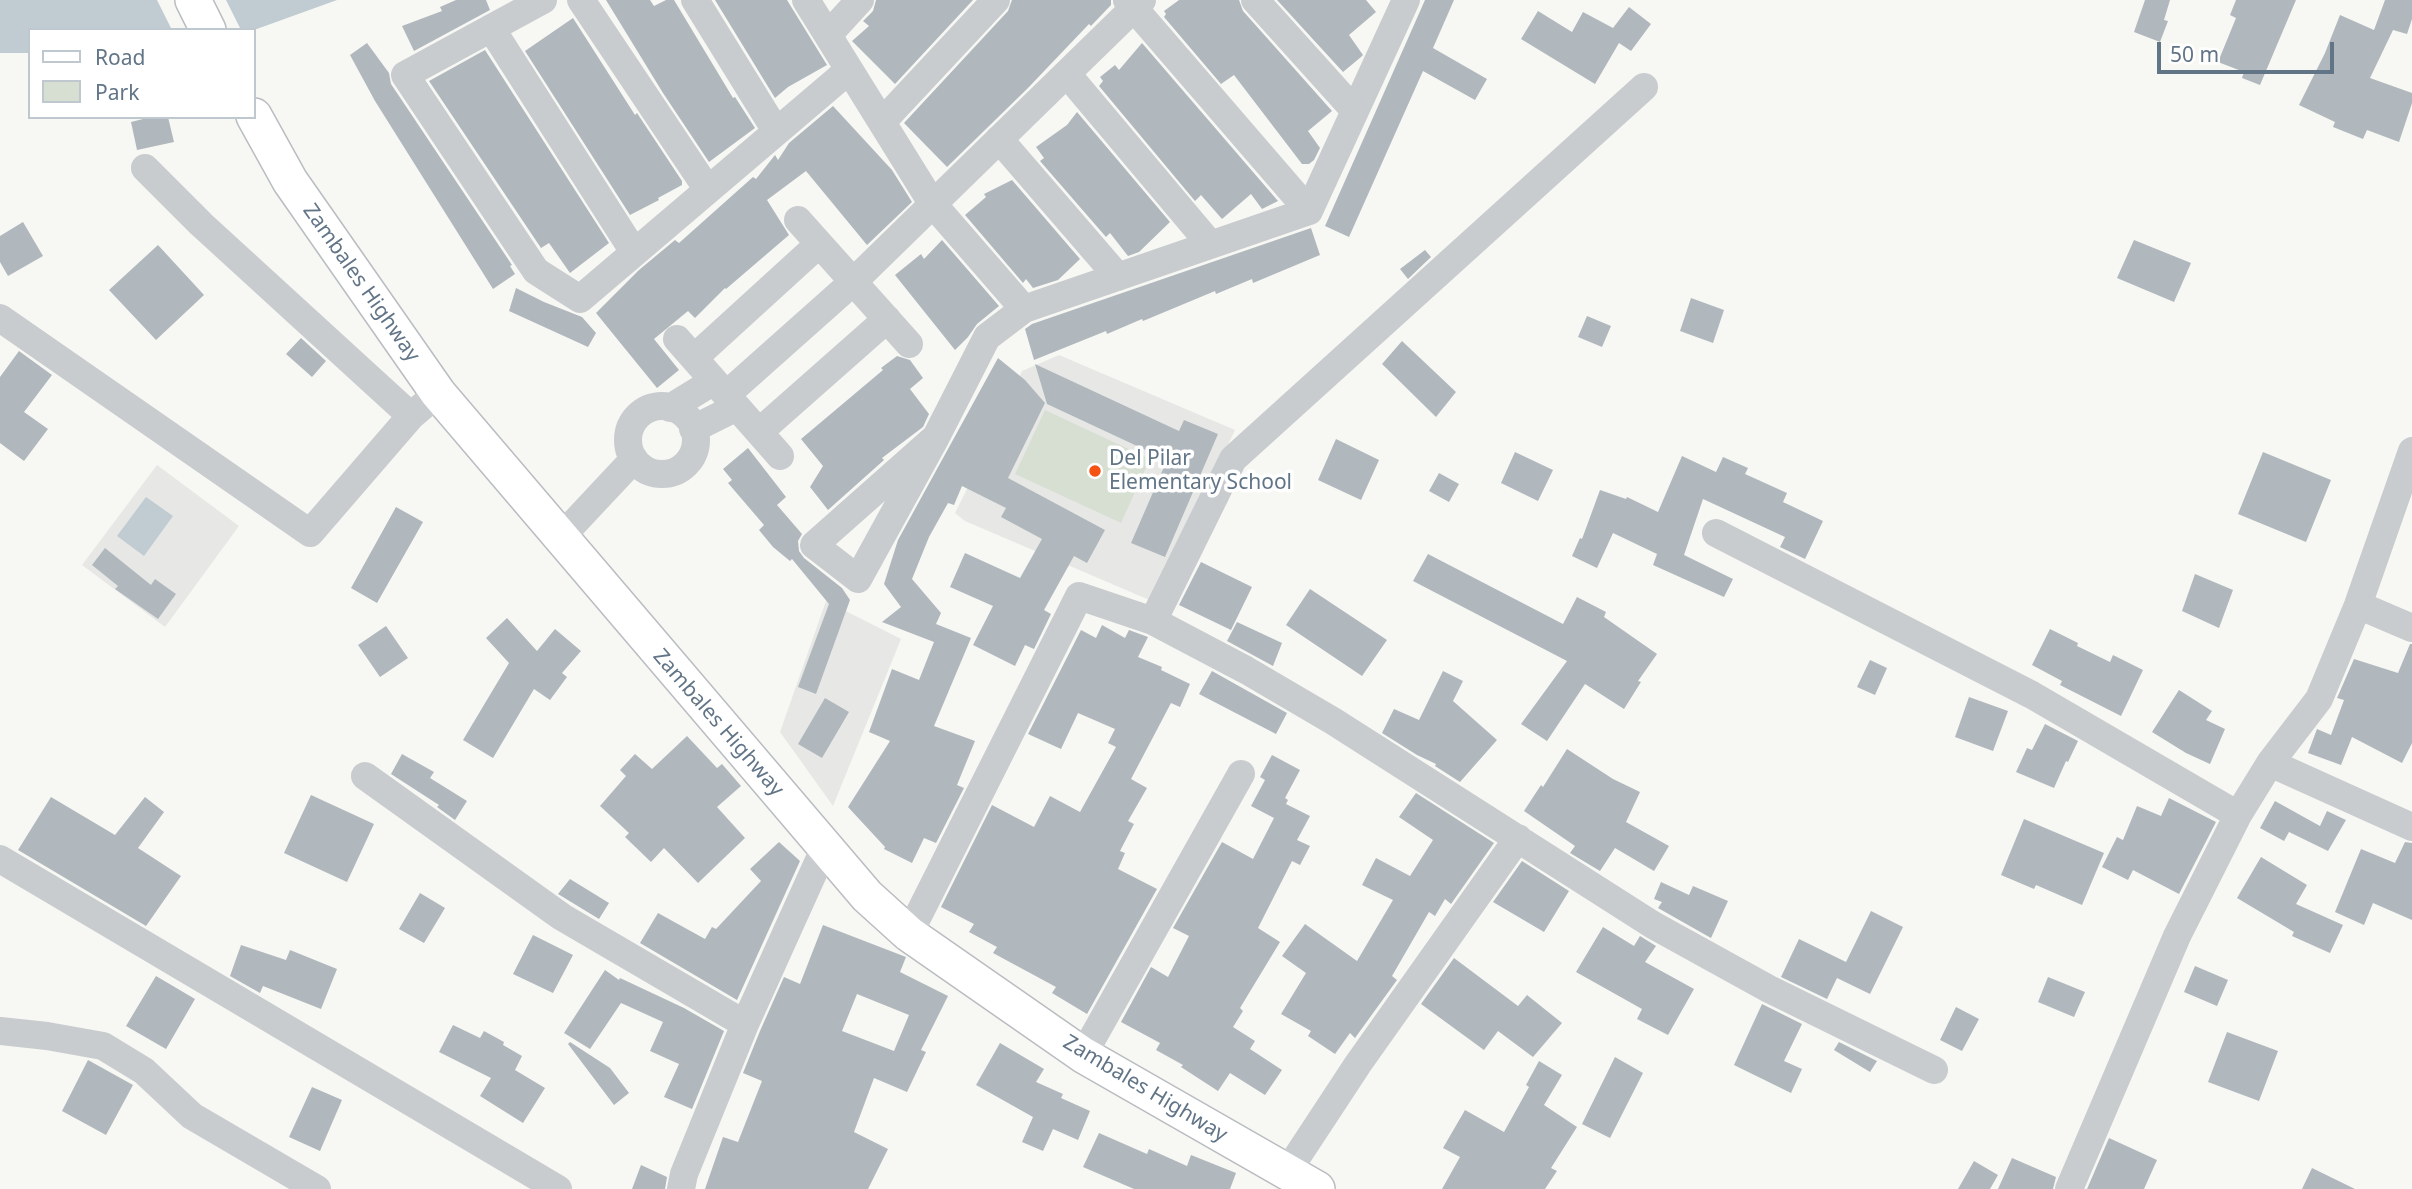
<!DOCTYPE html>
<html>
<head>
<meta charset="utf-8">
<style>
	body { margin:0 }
	#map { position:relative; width:2412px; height:1189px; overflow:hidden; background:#f7f7f3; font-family:"Noto Sans",sans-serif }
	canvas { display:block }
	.legend { position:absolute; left:28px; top:28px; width:228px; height:91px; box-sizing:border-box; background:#fff; border:2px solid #c0c8cf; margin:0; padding:9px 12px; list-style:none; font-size:21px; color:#627587 }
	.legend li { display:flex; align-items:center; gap:14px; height:35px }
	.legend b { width:35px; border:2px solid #c0c8cf }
	.scale { position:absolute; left:2157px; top:42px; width:177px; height:32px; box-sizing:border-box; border:4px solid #627587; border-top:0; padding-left:9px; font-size:21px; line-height:24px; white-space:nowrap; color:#627587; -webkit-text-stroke:5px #fff; paint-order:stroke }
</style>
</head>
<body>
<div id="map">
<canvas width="2412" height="1189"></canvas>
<ul class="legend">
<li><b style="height:9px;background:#fff"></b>Road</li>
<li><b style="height:19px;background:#d7dfd3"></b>Park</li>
</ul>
<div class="scale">50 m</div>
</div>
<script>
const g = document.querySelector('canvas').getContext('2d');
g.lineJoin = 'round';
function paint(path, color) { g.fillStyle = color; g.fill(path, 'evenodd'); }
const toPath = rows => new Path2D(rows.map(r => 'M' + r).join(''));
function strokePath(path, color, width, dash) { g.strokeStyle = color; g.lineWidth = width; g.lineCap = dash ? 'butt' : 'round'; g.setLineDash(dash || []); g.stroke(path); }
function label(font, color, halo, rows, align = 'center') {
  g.font = font + ' "Noto Sans",sans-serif'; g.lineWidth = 7; g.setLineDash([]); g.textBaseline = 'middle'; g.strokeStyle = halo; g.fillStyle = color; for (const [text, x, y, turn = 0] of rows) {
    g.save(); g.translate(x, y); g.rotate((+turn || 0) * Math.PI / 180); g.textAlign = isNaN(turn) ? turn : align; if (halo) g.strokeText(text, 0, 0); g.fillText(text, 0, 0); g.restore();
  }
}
const built = toPath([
	[1059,355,1235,430,1154,602,965,521,955,513,1002,419,1022,371],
	[157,465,239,526,165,627,82,565],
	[826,601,901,639,833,806,780,732]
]);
const green = toPath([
	[1045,410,1150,459,1121,523,1015,474]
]);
const water = toPath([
	[0,0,337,0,254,30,30,30,30,53,0,53],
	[146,497,173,516,144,556,117,536]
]);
const pier = toPath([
	[157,0,226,0,241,30,172,30]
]);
const building = toPath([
	[456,0,486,0,490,10,414,51,402,26,442,11,440,7],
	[606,0,650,0,654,6,666,0,674,0,733,98,735,97,755,128,709,162,663,93],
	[715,0,787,0,827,65,788,87,775,98],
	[876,0,973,0,895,84,852,41,869,26,863,21,873,11],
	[1012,0,1111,0,1111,5,1091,26,1089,24,1027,89,947,167,904,123,1008,11],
	[1179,0,1239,0,1243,11,1332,111,1308,131,1320,148,1314,160,1309,164,1302,164,1234,75,1221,84,1164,17,1166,14,1164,11],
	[1277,0,1366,0,1376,12,1349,35,1363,55,1361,57,1343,72],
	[1425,0,1454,0,1433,48,1487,79,1475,100,1423,71,1349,237,1325,226],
	[2145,0,2170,0,2164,20,2168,21,2160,42,2134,32],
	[2236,0,2296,0,2260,85,2242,78,2244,72,2218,62,2236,18,2230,15],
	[2385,0,2412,0,2412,19,2407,34,2393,30,2370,78,2412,93,2412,103,2399,142,2367,130,2363,139,2333,127,2335,122,2299,105,2325,53,2340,15,2374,30],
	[1629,7,1651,24,1631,51,1619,43,1595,84,1521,39,1538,11,1572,32,1583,12,1613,28],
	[573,18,635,115,637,113,682,181,682,185,658,198,659,200,630,215,525,51],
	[367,43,389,73,391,84,512,265,510,266,515,274,493,289,375,101,350,55],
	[1142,43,1278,201,1262,209,1251,194,1222,219,1201,195,1195,201,1099,86,1103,81,1100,77,1115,65,1119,70],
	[485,50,609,243,570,273,549,243,541,248,429,81],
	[833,106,892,170,912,202,867,245,806,171,767,200,789,235,726,289,725,288,695,318,688,311,654,339,679,370,657,388,596,313,639,270,675,240,679,243,753,177,756,179,775,155,778,160,789,143],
	[1077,112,1170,222,1139,252,1128,256,1110,233,1106,237,1040,161,1044,158,1036,147,1067,125],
	[151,117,168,117,174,142,137,150,131,122],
	[1012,180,1080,259,1058,280,1033,288,1026,279,1023,283,965,215,986,197,984,194],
	[23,222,43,256,8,276,0,262,0,236],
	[1311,228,1320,255,1253,283,1252,279,1216,294,1215,291,1143,321,1142,319,1107,334,1106,331,1034,360,1025,329,1032,324],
	[942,240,999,306,977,324,968,337,955,350,895,275,921,254,924,259],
	[2134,240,2191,263,2174,302,2117,278],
	[158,245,204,295,156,340,109,290],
	[1425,250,1431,257,1408,279,1400,269],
	[516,288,544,302,582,317,596,333,588,347,509,311],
	[1691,298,1724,310,1713,343,1680,331],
	[1587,316,1611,326,1602,347,1578,337],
	[301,338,326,361,312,377,286,354],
	[1402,341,1456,392,1436,417,1382,364],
	[19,351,52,375,24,412,48,429,24,461,0,443,0,377],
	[897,356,910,360,923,378,910,389,929,414,923,427,882,458,884,460,828,510,810,487,823,466,801,439,883,370,881,368],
	[998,358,1025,380,1045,403,1008,478,1105,530,1087,563,1074,556,1044,610,1051,614,1034,649,1025,645,1015,666,973,645,993,606,950,587,965,553,1020,578,1042,539,1001,517,1006,508,962,486,954,505,948,503,929,537,912,579,941,613,936,624,971,638,934,726,975,741,957,785,964,788,936,843,924,838,912,863,884,849,885,847,848,807,890,741,869,732,892,669,919,680,934,642,882,622,901,607,884,584,898,540],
	[1035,364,1179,431,1184,420,1218,434,1165,557,1131,543,1167,460,1047,404],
	[1336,439,1379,460,1361,500,1318,480],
	[748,448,786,497,777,505,802,534,798,541,799,551,804,558,842,588,850,600,816,694,798,687,829,604,792,559,790,561,773,547,759,530,764,525,728,483,732,480,723,469],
	[1515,452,1553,470,1538,501,1501,483],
	[2263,452,2331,480,2306,542,2238,514],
	[1682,456,1716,472,1723,457,1748,468,1745,474,1787,493,1783,502,1823,521,1805,559,1780,547,1785,537,1703,499,1684,555,1733,579,1724,597,1653,565,1657,554,1613,533,1597,568,1572,556,1580,538,1582,539,1600,490,1626,499,1627,497,1658,512],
	[1439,473,1459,484,1449,502,1429,491],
	[396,507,423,522,377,603,351,588],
	[105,548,151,585,155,579,176,594,158,619,115,589,118,586,92,565],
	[1428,554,1563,624,1577,597,1606,612,1604,617,1657,654,1638,681,1641,682,1624,709,1585,684,1547,741,1521,724,1567,661,1413,581],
	[1201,562,1252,587,1231,630,1179,605],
	[2195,574,2233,590,2219,628,2182,611],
	[1310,589,1387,640,1362,676,1286,625],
	[507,618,537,651,555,629,581,651,562,673,567,677,550,700,534,689,493,758,463,740,509,663,486,638],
	[1237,622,1282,643,1273,666,1227,641],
	[1102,625,1125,638,1129,630,1148,637,1138,657,1162,667,1161,670,1190,684,1180,707,1171,703,1131,779,1147,788,1128,821,1134,824,1120,851,1125,853,1118,869,1157,889,1087,1014,1052,993,1056,987,993,953,997,947,969,932,974,924,941,907,992,805,1034,827,1050,796,1080,812,1116,747,1108,743,1115,729,1078,713,1061,749,1028,734,1081,630,1096,638],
	[386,626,408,658,380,677,358,645],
	[2050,629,2078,643,2077,646,2110,662,2113,655,2143,670,2121,716,2060,685,2062,681,2032,665],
	[2410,644,2412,644,2412,743,2402,763,2352,737,2341,765,2308,753,2317,729,2331,735,2344,700,2337,698,2354,659,2398,673],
	[1870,660,1887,668,1875,695,1857,687],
	[1212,671,1287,713,1276,734,1199,694],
	[1443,671,1463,681,1453,701,1497,740,1460,782,1435,766,1436,764,1417,755,1382,733,1394,709,1419,720],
	[2179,690,2212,711,2206,720,2225,729,2210,764,2186,753,2152,732],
	[1969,697,2008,711,1993,751,1955,737],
	[825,698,849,712,822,758,798,744],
	[2045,724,2078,741,2068,762,2066,761,2054,788,2016,772,2027,748,2032,750],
	[687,736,717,768,722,764,741,786,717,807,745,838,698,883,664,848,651,862,625,837,629,833,600,806,626,776,620,770,635,754,652,769],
	[1567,749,1613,779,1640,792,1626,822,1669,846,1654,871,1615,848,1600,871,1570,853,1575,846,1524,811,1541,785,1543,787],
	[402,754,434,772,430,778,467,801,455,820,437,807,439,805,391,774],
	[1272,755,1300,770,1285,798,1288,800,1286,804,1310,816,1297,840,1310,846,1300,865,1292,861,1258,928,1280,942,1240,1008,1243,1011,1233,1027,1255,1041,1250,1049,1282,1070,1265,1095,1230,1073,1218,1091,1181,1067,1183,1065,1156,1050,1160,1043,1121,1022,1151,967,1168,977,1189,936,1173,928,1222,842,1253,859,1274,818,1251,806,1265,780,1260,777],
	[1416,793,1494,843,1451,904,1445,899,1435,916,1429,912,1392,976,1397,980,1355,1038,1350,1033,1335,1054,1308,1036,1311,1031,1281,1014,1306,973,1282,956,1305,924,1357,961,1393,900,1362,885,1376,858,1410,876,1433,840,1399,817],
	[311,795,374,824,347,882,284,853],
	[51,797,115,835,145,797,164,812,138,848,181,876,146,926,18,850],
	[2169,798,2216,822,2179,894,2133,870,2128,880,2102,867,2117,837,2123,840,2137,806,2161,816],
	[2275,801,2320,826,2327,811,2346,820,2328,851,2289,832,2284,841,2260,828],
	[2024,819,2104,853,2082,905,2036,885,2034,889,2001,875],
	[779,842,800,861,737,1000,640,943,658,913,705,939,712,927,716,929,761,881,750,869],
	[2405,842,2412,843,2412,920,2373,903,2364,925,2335,912,2361,849,2395,863],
	[2261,857,2307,885,2296,904,2343,925,2330,953,2292,936,2294,932,2237,898],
	[1522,861,1569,891,1544,932,1493,902],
	[570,879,609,903,599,919,558,894],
	[1661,882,1689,895,1693,886,1728,901,1711,938,1658,908,1662,902,1654,899],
	[420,893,445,908,424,943,399,929],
	[1871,911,1903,927,1870,994,1837,978,1827,999,1781,977,1799,939,1846,962],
	[823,925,906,957,900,972,948,996,921,1050,926,1052,907,1092,874,1078,854,1132,888,1149,868,1189,705,1189,723,1137,738,1142,762,1081,743,1073,760,1031,784,977,800,984],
	[857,994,909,1015,894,1051,842,1031],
	[1603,927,1634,946,1640,936,1656,946,1645,962,1694,989,1668,1035,1637,1019,1642,1009,1576,972],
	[533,935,573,955,553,993,513,974],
	[241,945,286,960,290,950,337,969,321,1009,263,986,260,993,230,976],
	[1454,958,1518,1006,1527,995,1562,1023,1533,1057,1498,1031,1484,1050,1421,1004],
	[2195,966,2228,980,2217,1006,2184,992],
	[605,970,619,980,620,978,684,1008,724,1031,692,1109,664,1097,679,1064,650,1051,663,1022,621,1003,590,1049,564,1033],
	[156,976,195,999,166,1049,126,1026],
	[2048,977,2085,992,2074,1017,2038,1002],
	[1762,1004,1802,1024,1784,1061,1802,1069,1791,1093,1734,1065],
	[1956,1007,1979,1019,1962,1051,1940,1040],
	[453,1025,480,1038,484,1031,504,1042,503,1045,522,1056,515,1070,545,1088,523,1123,480,1096,491,1078,439,1052],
	[2227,1032,2278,1051,2259,1101,2208,1082],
	[570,1042,610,1068,629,1093,614,1105,568,1044],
	[1839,1042,1877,1061,1870,1072,1834,1050],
	[1000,1043,1044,1069,1036,1082,1063,1094,1061,1098,1090,1111,1078,1140,1053,1129,1043,1151,1022,1142,1033,1117,976,1085],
	[1615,1057,1643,1073,1610,1138,1582,1124],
	[88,1060,133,1085,106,1135,62,1111],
	[1539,1061,1562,1075,1544,1105,1577,1127,1551,1168,1557,1171,1545,1189,1442,1189,1460,1157,1443,1148,1465,1110,1504,1132,1529,1087,1526,1085],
	[312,1087,342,1100,320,1151,289,1137],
	[1099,1133,1147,1154,1149,1149,1187,1166,1191,1155,1236,1173,1230,1189,1134,1189,1083,1167],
	[2109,1138,2157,1160,2144,1189,2087,1189],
	[2012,1158,2056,1177,2053,1189,1998,1189],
	[1974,1161,1998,1175,1990,1189,1958,1189],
	[641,1165,667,1177,665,1189,632,1189],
	[2312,1168,2355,1189,2302,1189]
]);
const minor = toPath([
	[543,0,405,75,536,271,580,299,849,70],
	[581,0,708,190],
	[695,0,776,131],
	[806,0,932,203,1024,309,987,337,936,437],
	[1255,0,1355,111],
	[491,28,634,252],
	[828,35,860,0],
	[1067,74,1210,244],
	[882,122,996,0],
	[999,139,1118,277],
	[145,168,201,224,411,416],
	[1309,211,1406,0],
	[798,220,909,344],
	[1024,309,1309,211,1127,0],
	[0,318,310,533,411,416,438,393],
	[677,339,780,456],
	[694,358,819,244],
	[726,395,853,282,1142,0],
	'628 440a34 34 0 1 1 68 0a34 34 0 1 1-68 0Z',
	[670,408,714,381],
	[693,429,737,407],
	[759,432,887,319],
	[936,437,858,579,814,545,936,437],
	[1716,533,2032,695,2238,815],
	[560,538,634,459],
	[2358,605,2412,628],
	[1153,621,1233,459,1644,87],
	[2270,763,2412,827],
	[365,776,562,917,745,1024],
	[0,859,558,1189],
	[909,934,1079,596,1153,621,1246,670,1333,721,1653,925,1769,989,1934,1070],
	[0,1031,47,1036,103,1046,144,1071,192,1116,317,1189],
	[1083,1055,1241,774],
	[1287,1172,1358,1064,1518,838],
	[681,1189,684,1174,745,1024,825,847],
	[2069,1189,2177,936,2238,815,2270,763,2319,699,2358,605,2412,451]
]);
const major = toPath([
	[193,0,208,30],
	[254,116,290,181,438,393,867,896,909,934,1083,1055,1317,1189]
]);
const markers = [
	[1095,471,7,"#f55314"]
];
const streetNames = [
	["Zambales Highway",361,283,55],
	["Zambales Highway",718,723,49],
	["Zambales Highway",1145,1089,31]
];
const poiNames = [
	["Del Pilar",1109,459],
	["Elementary School",1109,483]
];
paint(built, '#e7e8e6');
paint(green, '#d7dfd3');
paint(water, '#c0ccd1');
paint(pier, '#f7f7f3');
paint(building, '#b0b8bd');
strokePath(major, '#b9bdc1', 38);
strokePath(minor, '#c8cccf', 28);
strokePath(major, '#fff', 35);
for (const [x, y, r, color] of markers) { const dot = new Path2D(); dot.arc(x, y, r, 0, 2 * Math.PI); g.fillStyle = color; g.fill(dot); strokePath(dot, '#fff', 2.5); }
label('21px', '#627587', '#fff', streetNames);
label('21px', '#627587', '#fff', poiNames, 'left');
</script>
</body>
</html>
